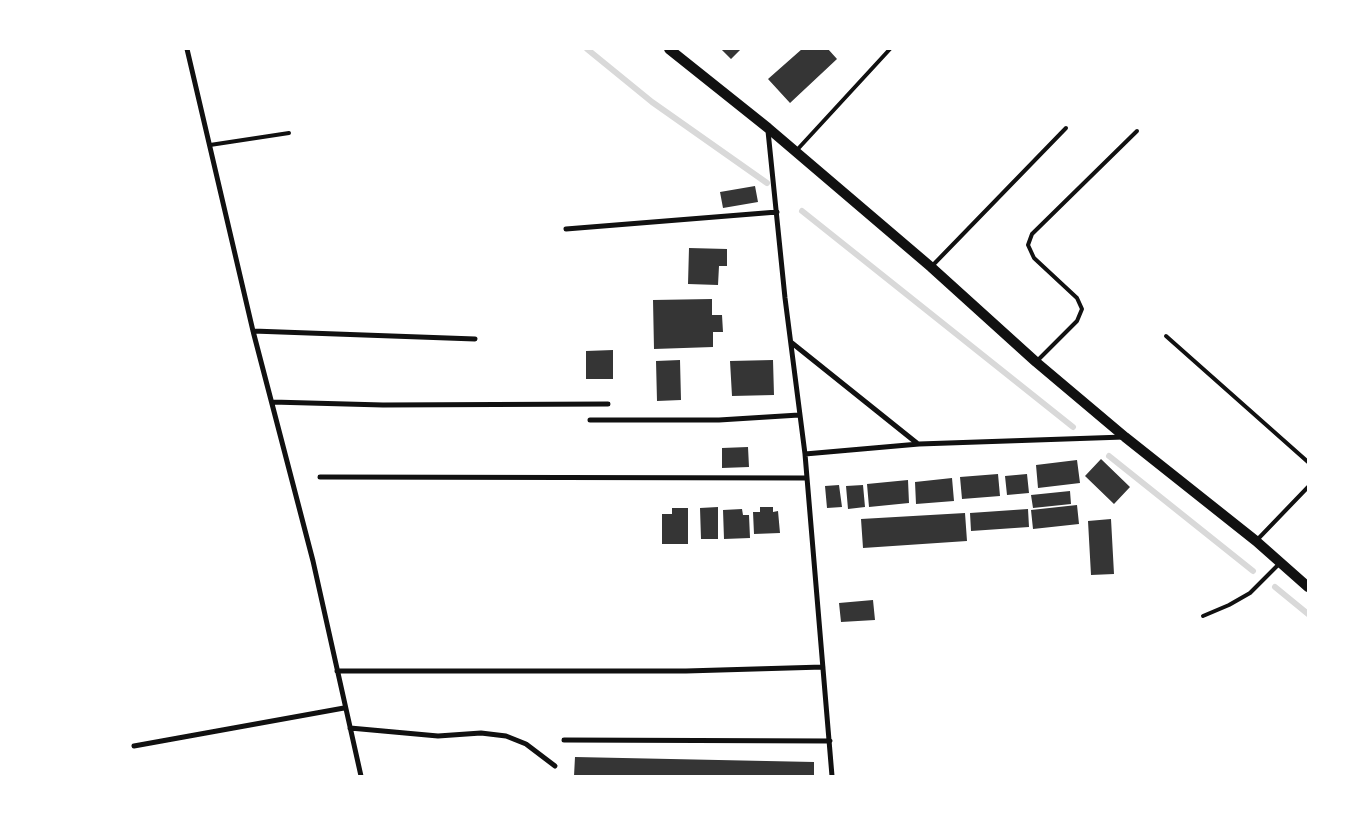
<!DOCTYPE html>
<html>
<head>
<meta charset="utf-8">
<style>
	body { margin:0 }
	#map { position:relative; width:1357px; height:825px; overflow:hidden; background:#fff; font-family:"Public Sans",sans-serif }
	canvas { display:block }
	.frame { position:absolute; inset:0; border:50px solid #fff; pointer-events:none }
</style>
</head>
<body>
<div id="map">
<canvas width="1357" height="825"></canvas>
<div class="frame"></div>
</div>
<script>
const g = document.querySelector('canvas').getContext('2d');
g.lineJoin = 'round';
const toPath = rows => new Path2D(rows.map(r => 'M' + r).join(''));
function strokePath(path, color, width, dash) { g.strokeStyle = color; g.lineWidth = width; g.lineCap = dash ? 'butt' : 'round'; g.setLineDash(dash || []); g.stroke(path); }
function paint(path, color) { g.fillStyle = color; g.fill(path, 'evenodd'); }
const stream = toPath([
	[587,49,652,102,767,183],
	[802,211,1073,427],
	[1109,456,1253,571],
	[1275,587,1308,614]
]);
const building = toPath([
	[721,49,741,49,731,59],
	[802,49,828,49,837,59,790,103,768,79],
	[755,186,758,202,723,208,720,192],
	[689,248,727,249,727,266,719,266,718,285,688,284],
	[712,299,712,315,722,315,723,332,713,332,713,347,654,349,653,300],
	[613,350,613,379,586,379,586,351],
	[680,360,681,400,657,401,656,361],
	[773,360,774,395,732,396,730,361],
	[748,447,749,467,722,468,722,448],
	[1101,459,1130,487,1114,504,1085,476],
	[1077,460,1080,483,1038,488,1036,465],
	[998,474,1000,496,962,499,960,477],
	[1027,474,1029,493,1007,495,1005,476],
	[952,478,954,501,916,504,915,482],
	[908,480,909,503,869,507,867,484],
	[839,485,842,507,827,508,825,486],
	[863,485,865,507,848,509,846,486],
	[1070,491,1071,504,1033,508,1031,495],
	[1077,505,1079,524,1033,529,1031,510],
	[718,507,718,539,701,539,700,508],
	[760,507,773,507,773,512,778,511,780,533,754,534,753,512,760,512],
	[672,508,688,508,688,544,662,544,662,514,672,514],
	[742,509,743,515,749,515,750,538,724,539,723,510],
	[1028,509,1029,527,971,531,970,513],
	[965,513,967,541,863,548,861,519],
	[1111,519,1114,574,1091,575,1088,521],
	[873,600,875,620,841,622,839,603],
	[575,757,814,762,814,776,574,776]
]);
const service = toPath([
	[210,145,289,133],
	[796,151,890,49],
	[933,265,1066,128],
	[1166,336,1308,462],
	[1036,362,1077,321,1082,309,1077,298,1034,258,1028,245,1032,234,1137,131],
	[1257,540,1308,487],
	[1203,616,1229,605,1250,593,1279,564]
]);
const minor = toPath([
	[187,49,253,331,313,561,361,776],
	[768,131,785,298,805,454,832,776],
	[566,229,777,212],
	[253,331,475,339],
	[792,343,918,444],
	[272,402,383,405,608,404],
	[590,420,719,420,799,415],
	[805,454,919,444,1124,437],
	[320,477,806,478],
	[337,671,686,671,823,667],
	[350,728,438,736,481,733,506,736,526,744,555,766],
	[564,740,830,741],
	[134,746,344,708]
]);
const secondary = toPath([
	[669,49,768,128,931,267,1036,362,1125,437,1256,541,1308,587]
]);
strokePath(stream, '#d9d9d9', 6);
paint(building, '#353535');
strokePath(service, '#111', 4);
strokePath(minor, '#111', 5);
strokePath(secondary, '#111', 10);
</script>
</body>
</html>
